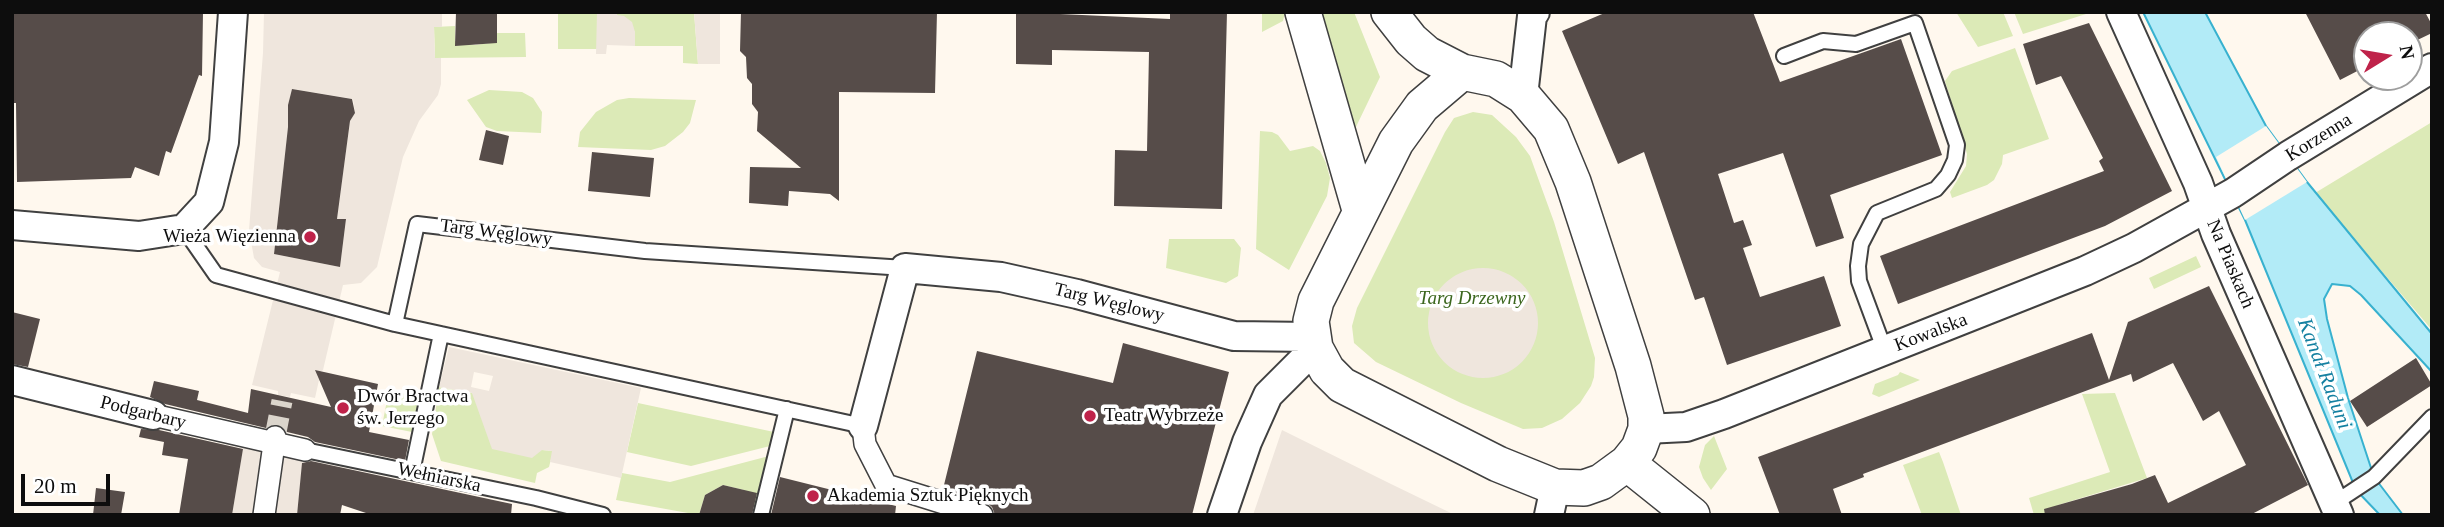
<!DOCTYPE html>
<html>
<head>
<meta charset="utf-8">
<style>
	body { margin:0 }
	#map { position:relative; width:2444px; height:527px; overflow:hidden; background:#fff8ee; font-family:"Times New Roman",serif }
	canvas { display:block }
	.frame { position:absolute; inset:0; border:14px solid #0d0d0d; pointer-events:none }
	.north { position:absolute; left:2353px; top:21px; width:70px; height:70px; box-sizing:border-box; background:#fff; border:2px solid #9e9e9e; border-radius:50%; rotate:79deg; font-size:19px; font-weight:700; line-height:28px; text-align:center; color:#0d0d0d }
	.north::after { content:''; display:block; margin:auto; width:24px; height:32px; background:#bf234a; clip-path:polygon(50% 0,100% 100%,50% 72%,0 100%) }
	.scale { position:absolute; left:21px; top:474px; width:89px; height:32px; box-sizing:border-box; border:4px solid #0d0d0d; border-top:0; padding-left:9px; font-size:21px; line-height:24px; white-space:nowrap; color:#0d0d0d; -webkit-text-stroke:5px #fff; paint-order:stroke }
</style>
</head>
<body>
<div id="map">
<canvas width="2444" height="527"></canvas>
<div class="frame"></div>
<div class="north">N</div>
<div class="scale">20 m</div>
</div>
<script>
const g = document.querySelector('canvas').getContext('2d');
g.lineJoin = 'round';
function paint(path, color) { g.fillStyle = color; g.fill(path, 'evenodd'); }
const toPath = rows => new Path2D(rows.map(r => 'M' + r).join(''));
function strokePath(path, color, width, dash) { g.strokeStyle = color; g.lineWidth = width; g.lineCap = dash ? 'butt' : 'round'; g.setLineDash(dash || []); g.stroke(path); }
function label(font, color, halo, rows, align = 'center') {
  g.font = font + ' "Times New Roman",serif'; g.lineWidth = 7; g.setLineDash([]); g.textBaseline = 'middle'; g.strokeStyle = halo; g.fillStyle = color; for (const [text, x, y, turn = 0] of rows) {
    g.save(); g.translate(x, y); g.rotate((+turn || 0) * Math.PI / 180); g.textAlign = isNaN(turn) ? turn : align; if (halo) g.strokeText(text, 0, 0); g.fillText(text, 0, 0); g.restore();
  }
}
const green = toPath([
	[584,12,597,12,597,49,558,49,558,13],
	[617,12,694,12,698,64,683,63,683,46,635,46,635,32,617,15],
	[1262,12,1285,12,1283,21,1262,32],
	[1319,12,1354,12,1380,77,1354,131],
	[1956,12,2003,12,2013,36,1978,47],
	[2014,12,2085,12,2086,14,2023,34],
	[455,26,455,41,475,45,497,42,497,33,525,33,526,57,435,58,434,27],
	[2015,48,2049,139,2003,155,2002,164,1994,180,1987,185,1952,198,1950,192,1966,166,1967,154,1945,81,1952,71],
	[489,90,522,92,533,98,542,112,541,133,497,131,486,127,467,100],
	[629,98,696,100,690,123,683,132,665,146,651,150,578,147,580,132,596,112,617,100],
	[1473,112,1492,115,1516,137,1530,156,1554,222,1595,358,1594,377,1591,386,1580,403,1562,419,1542,428,1523,429,1461,403,1376,362,1354,343,1352,326,1357,308,1445,132,1454,118],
	[2432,122,2432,330,2315,193],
	[1260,131,1272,132,1278,135,1290,151,1313,146,1320,151,1326,163,1330,178,1327,196,1289,270,1256,249],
	[1169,239,1234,239,1241,248,1238,276,1226,283,1166,268],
	[2196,256,2201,267,2154,289,2149,278],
	[1900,372,1920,380,1879,397,1872,394,1875,384,1898,375],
	[439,387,472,393,542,450,553,451,549,467,537,473,535,483,441,461,432,434],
	[389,390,419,397,412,432,382,426],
	[2115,393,2147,478,2058,505,2048,515,2034,515,2029,498,2110,472,2082,394],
	[638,403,774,432,770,446,691,466,627,452],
	[1714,436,1727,469,1711,490,1703,478,1699,467,1705,445],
	[1939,452,1943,462,1961,515,1922,515,1903,465],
	[769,456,755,508,744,490,723,485,705,495,699,515,616,500,622,473,670,482]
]);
const plaza = toPath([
	[264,12,442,12,442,27,434,27,435,58,441,58,441,84,438,95,419,121,403,157,377,267,361,283,343,285,323,370,317,374,319,380,315,398,291,393,290,397,278,395,278,391,252,385,280,272,262,267,254,258,249,230,263,53],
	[292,89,353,99,355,113,350,121,337,219,346,220,340,267,274,254,288,127,288,105],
	[597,12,617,12,617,15,624,16,632,22,635,32,635,46,607,45,606,54,596,54],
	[694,12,720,12,720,64,698,64],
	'1428 323a55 55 0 1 1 110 0a55 55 0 1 1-110 0Z',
	[449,347,641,388,621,478,550,462,552,451,542,450,532,458,492,449,472,393,439,387],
	[474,372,493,376,489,391,471,387],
	[1282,430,1391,484,1455,515,1253,515],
	[244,442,303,457,297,515,232,515]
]);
const water = toPath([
	[2143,12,2205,12,2266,126,2288,156,2307,182,2432,334,2432,372,2361,295,2350,286,2332,284,2324,299,2327,319,2348,398,2374,477,2403,515,2380,515,2356,490,2245,220,2143,12]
]);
const pier = toPath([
	[2266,126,2307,182,2245,220,2216,157]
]);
const building = toPath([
	[12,12,203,12,202,76,199,75,171,153,166,151,159,176,135,167,131,178,17,182,16,103,12,103],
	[456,12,497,12,497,43,455,46],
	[741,12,937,12,935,93,839,92,839,201,830,194,789,191,788,206,749,203,750,167,801,168,757,131,758,112,752,104,752,84,747,78,746,57,740,51],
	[1016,12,1170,19,1170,12,1227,12,1222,209,1114,206,1115,150,1147,151,1149,52,1052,50,1052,65,1016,64],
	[1607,12,1753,12,1780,82,1901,39,1942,155,1830,195,1844,238,1816,247,1783,153,1718,174,1734,223,1743,220,1752,245,1743,248,1760,297,1824,276,1841,326,1727,365,1704,297,1695,300,1644,152,1618,164,1562,31],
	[2305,12,2425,12,2432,25,2432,33,2409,44,2409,35,2367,35,2367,66,2340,80],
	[2089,23,2172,191,2105,226,1898,304,1880,256,2104,171,2099,161,2103,158,2061,76,2036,85,2023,44],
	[292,89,352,99,355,113,350,121,337,219,346,219,340,267,274,254,288,127,288,105],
	[486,130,509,136,503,165,479,160],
	[592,152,654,158,650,197,588,191],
	[2209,286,2308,485,2250,515,2045,515,2044,509,2132,484,2155,475,2168,503,2246,465,2219,411,2203,421,2173,363,2133,382,2131,374,1863,474,1864,477,1833,489,1842,515,1780,515,1758,457,2092,333,2109,380,2128,322],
	[12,312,40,319,28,367,12,364],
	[1123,343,1229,372,1192,515,995,515,992,507,987,503,943,489,977,351,1113,383],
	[2416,358,2432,385,2367,427,2350,401],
	[315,370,378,384,369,432,409,440,405,461,315,442,308,437,287,432,277,424,266,428,165,404,150,397,154,381,199,391,197,400,248,413,251,389,331,407],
	[141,429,159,430,243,449,232,515,179,515,188,459,162,455,164,442,139,437],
	[311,461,512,504,511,515,372,515,342,505,340,515,297,515,302,463],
	[780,477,896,506,895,515,771,515],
	[723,485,757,493,752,515,699,515,705,495],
	[96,488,125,492,121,515,93,515]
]);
const pedestrianTunnel = toPath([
	[275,437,282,401]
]);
const service = toPath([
	[1784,56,1823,41,1856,44,1915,23,1957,145,1955,160,1948,175,1936,189,1877,213,1861,244,1858,266,1859,281,1885,351],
	[184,229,216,275,395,324,863,426],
	[395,324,417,224,645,251,905,268],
	[305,450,536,498,603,515],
	[412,472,441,334],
	[2333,504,2374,477,2432,417],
	[761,515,787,409]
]);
const pedestrian = toPath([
	[153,415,305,450],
	[863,426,865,444,886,485,982,515],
	[264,515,275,437]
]);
const minor = toPath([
	[2121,12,2198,183,2216,234,2339,515],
	[1523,96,1532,16,1535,12],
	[12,225,139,236,184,229,209,202,224,142,233,12],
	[12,380,153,415],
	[863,426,905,268,1001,277,1077,294,1234,336,1312,337],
	[1646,429,1686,427,1724,414,2085,271,2134,248,2233,193,2288,156,2432,68],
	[1222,515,1247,442,1268,395,1315,348],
	[1549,515,1555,487]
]);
const tertiary = toPath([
	[1303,12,1360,210],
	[1389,12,1411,40,1427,54,1462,72,1496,79,1523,96,1551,129,1573,182,1633,366,1646,416,1646,429,1639,448,1627,463,1601,482,1584,488,1555,487,1498,464,1342,385,1327,370,1315,348,1311,321,1316,301,1396,142,1422,106,1462,72],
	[1627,463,1692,515]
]);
const markers = [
	[310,237,7,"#bf234a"],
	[343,408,7,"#bf234a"],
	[1090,416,7,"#bf234a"],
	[813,496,7,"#bf234a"]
];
const streetNames = [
	["Korzenna",2319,138,-32],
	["Targ Węglowy",496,233,7],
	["Na Piaskach",2230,264,67],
	["Targ Węglowy",1109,303,14],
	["Kowalska",1931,333,-21],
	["Podgarbary",143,413,14],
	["Wełniarska",439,478,12]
];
const poiNames = [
	["Wieża Więzienna",296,237,"right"],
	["Dwór Bractwa",357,397],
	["św. Jerzego",357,419],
	["Teatr Wybrzeże",1104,416],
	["Akademia Sztuk Pięknych",827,496]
];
const parkNames = [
	["Targ Drzewny",1472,299]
];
const waterNames = [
	["Kanał Raduni",2324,374,69]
];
paint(green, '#dceab7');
paint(plaza, '#efe6dd');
paint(water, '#b2ebf7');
strokePath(water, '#38b1cf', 2);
paint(pier, '#fff8ee');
paint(building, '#564c49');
strokePath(pedestrianTunnel, '#dbd5cc', 21, [21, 10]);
strokePath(service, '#404040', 18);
strokePath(pedestrian, '#404040', 24);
strokePath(minor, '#404040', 32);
strokePath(tertiary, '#404040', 38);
strokePath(service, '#fff', 14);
strokePath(pedestrian, '#fff', 21);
strokePath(minor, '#fff', 28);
strokePath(tertiary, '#fff', 35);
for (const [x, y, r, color] of markers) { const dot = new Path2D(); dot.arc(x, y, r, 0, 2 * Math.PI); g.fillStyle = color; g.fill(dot); strokePath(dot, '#fff', 2.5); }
label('19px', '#0d0d0d', '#fff', streetNames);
label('19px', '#0d0d0d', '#fff', poiNames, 'left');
label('italic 19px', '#3b661d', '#fff', parkNames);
label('italic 21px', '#1580a1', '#fff', waterNames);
</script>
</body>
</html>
